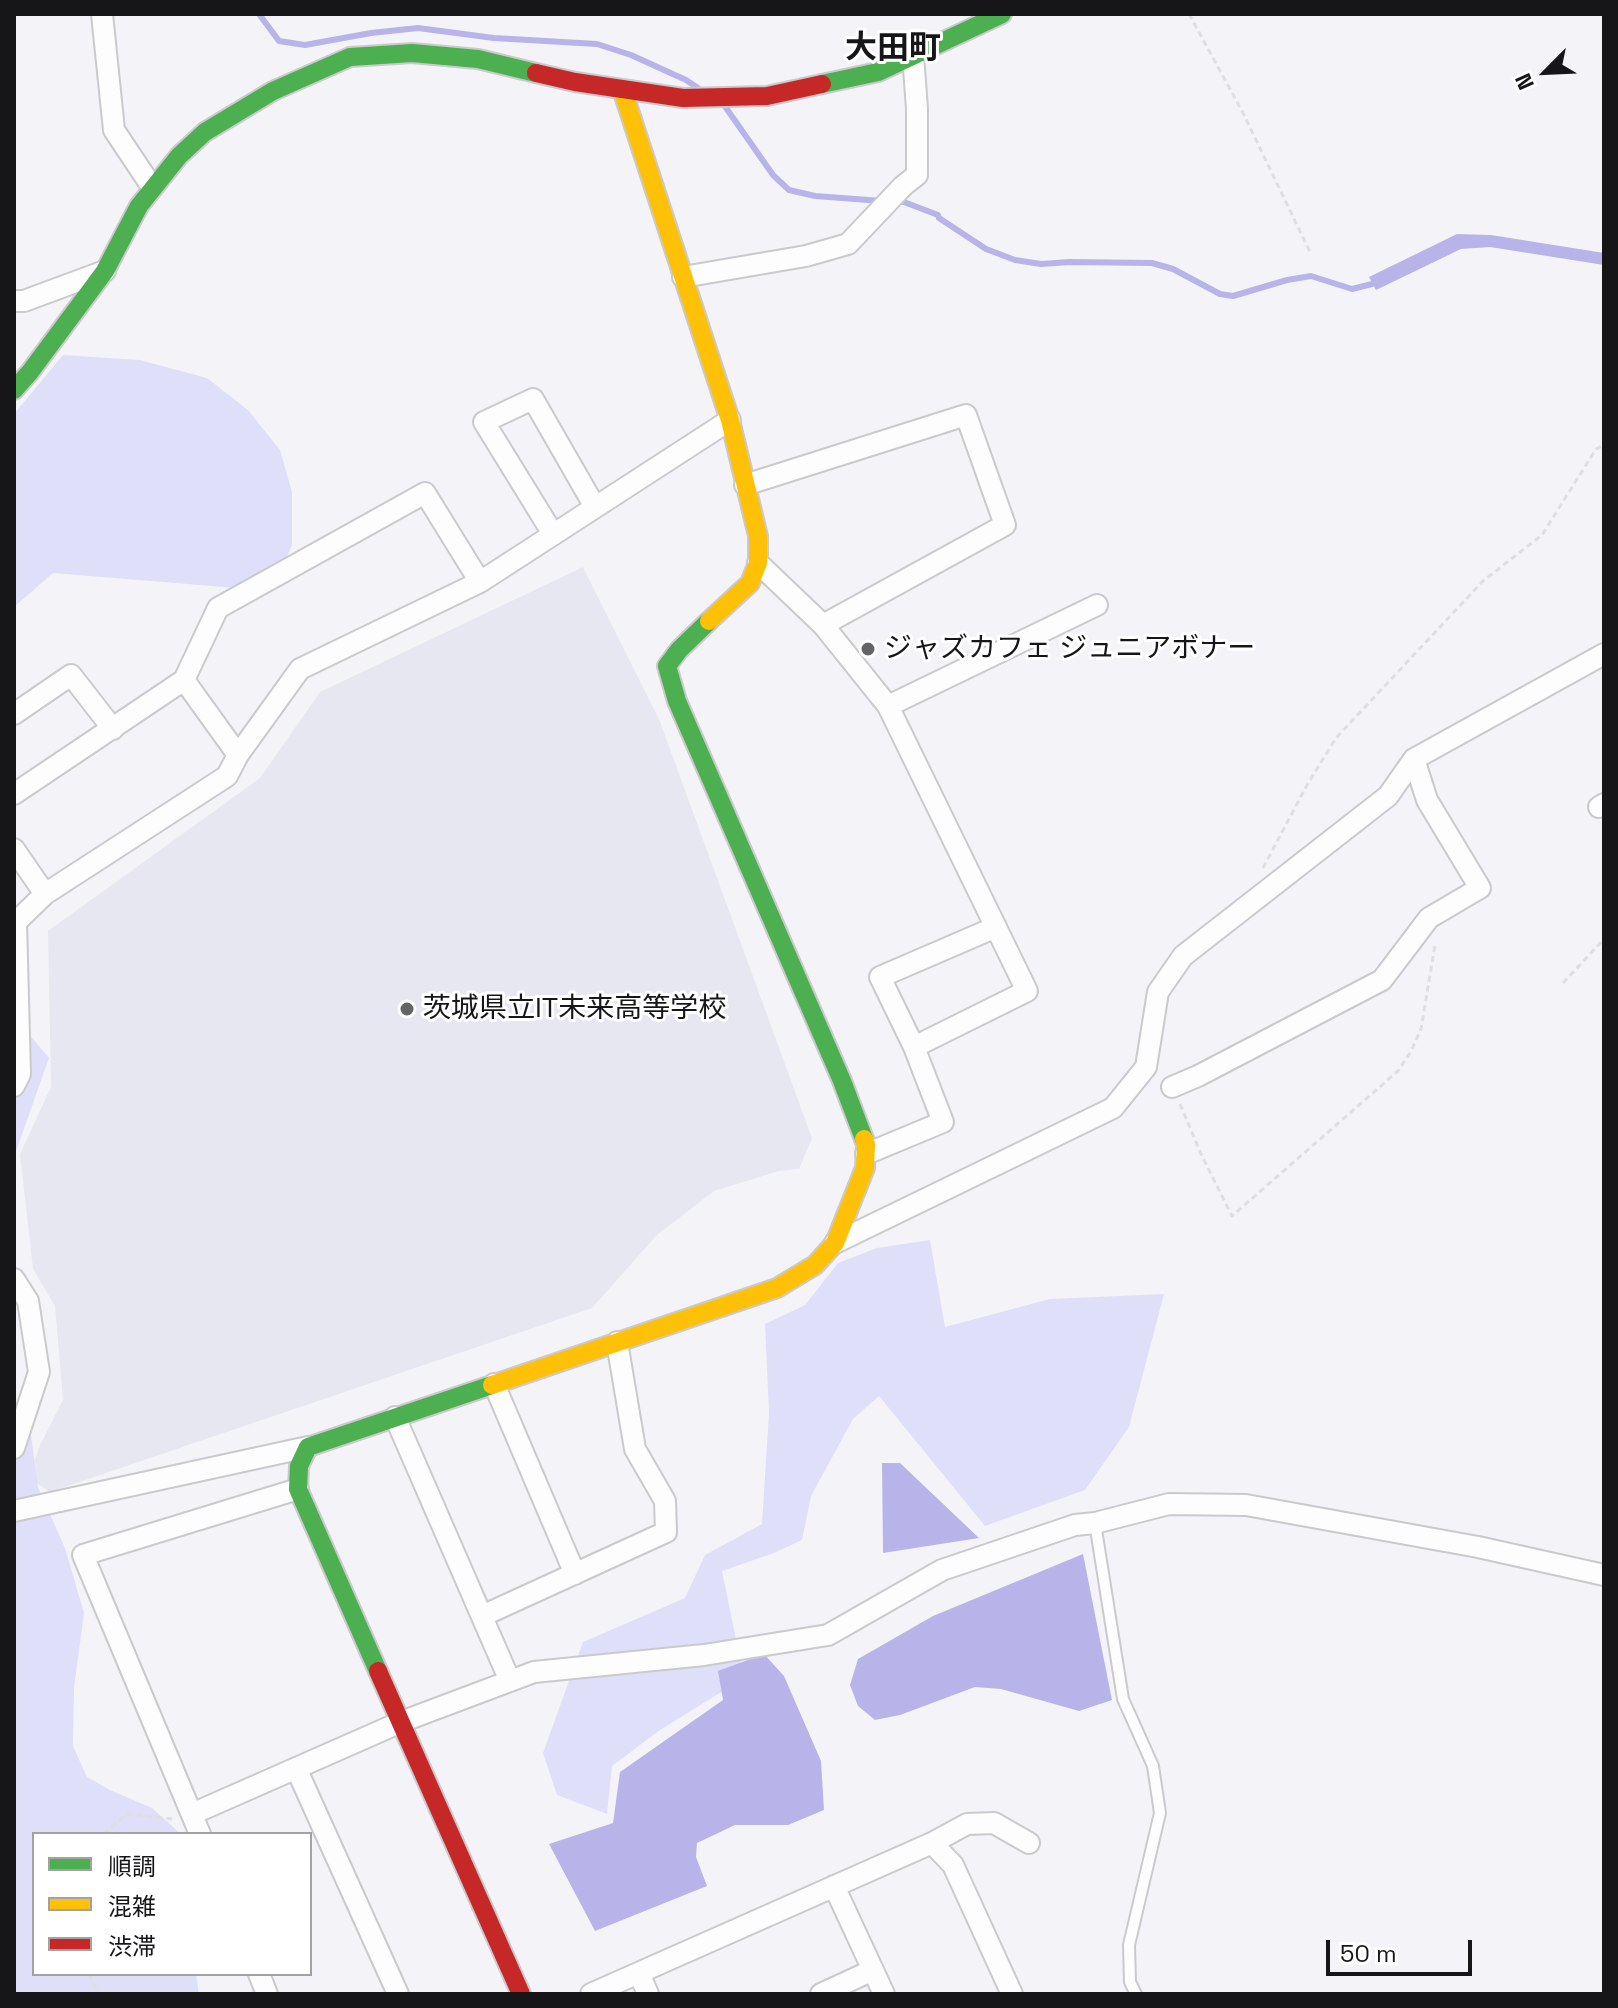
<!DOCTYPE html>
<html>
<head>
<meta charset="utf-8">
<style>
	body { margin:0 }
	#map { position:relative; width:1618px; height:2008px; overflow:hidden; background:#f4f4f8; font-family:"Space Grotesk","Noto Sans JP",sans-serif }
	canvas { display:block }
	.frame { position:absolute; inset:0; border:16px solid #161619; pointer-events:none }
	.legend { position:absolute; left:32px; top:1832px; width:280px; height:144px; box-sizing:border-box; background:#fff; border:2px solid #a2a2a3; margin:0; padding:10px 14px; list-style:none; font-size:24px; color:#161619 }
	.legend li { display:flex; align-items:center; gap:16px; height:40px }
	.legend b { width:40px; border:2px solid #a2a2a3 }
	.north { position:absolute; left:1506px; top:32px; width:80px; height:80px; -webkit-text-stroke:6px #fff; paint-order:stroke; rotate:246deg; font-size:22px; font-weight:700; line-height:32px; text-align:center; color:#161619 }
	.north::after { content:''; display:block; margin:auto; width:28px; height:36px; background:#161619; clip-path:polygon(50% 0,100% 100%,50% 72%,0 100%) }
	.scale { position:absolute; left:1326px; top:1940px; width:146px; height:36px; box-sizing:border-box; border:4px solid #161619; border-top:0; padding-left:10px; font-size:24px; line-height:28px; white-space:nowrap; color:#161619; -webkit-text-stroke:6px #fff; paint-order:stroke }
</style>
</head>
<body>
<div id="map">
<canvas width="1618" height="2008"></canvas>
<div class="frame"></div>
<ul class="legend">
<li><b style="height:10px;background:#4caf50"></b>順調</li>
<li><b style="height:10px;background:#ffc107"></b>混雑</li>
<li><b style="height:10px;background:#c62828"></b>渋滞</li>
</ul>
<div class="north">N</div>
<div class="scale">50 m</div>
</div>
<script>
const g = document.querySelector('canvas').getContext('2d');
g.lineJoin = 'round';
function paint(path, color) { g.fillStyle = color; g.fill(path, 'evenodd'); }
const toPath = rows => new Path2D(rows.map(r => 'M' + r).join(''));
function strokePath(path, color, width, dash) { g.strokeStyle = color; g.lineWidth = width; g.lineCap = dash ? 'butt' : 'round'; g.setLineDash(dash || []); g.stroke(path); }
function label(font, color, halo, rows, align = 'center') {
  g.font = font + ' "Space Grotesk","Noto Sans JP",sans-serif'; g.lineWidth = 6; g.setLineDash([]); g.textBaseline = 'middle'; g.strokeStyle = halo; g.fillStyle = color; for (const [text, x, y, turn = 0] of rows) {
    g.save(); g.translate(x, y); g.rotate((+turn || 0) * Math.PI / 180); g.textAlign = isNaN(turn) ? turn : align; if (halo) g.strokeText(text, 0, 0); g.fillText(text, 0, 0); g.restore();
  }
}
const built = toPath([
	[583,567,659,719,812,1138,799,1169,779,1171,714,1191,657,1235,592,1308,50,1492,32,1480,32,1467,40,1445,63,1400,55,1306,33,1269,20,1154,51,1087,48,931,260,778,320,692]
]);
const green = toPath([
	[63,355,140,360,207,378,248,410,280,450,292,492,292,545,273,591,53,573,14,607,14,414],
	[14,1016,49,1058,14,1157],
	[930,1240,945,1327,1050,1299,1164,1294,1129,1427,1085,1490,985,1526,879,1396,853,1419,811,1496,802,1540,774,1553,722,1571,744,1678,660,1730,612,1766,607,1814,557,1795,543,1753,583,1642,685,1598,705,1555,762,1524,769,1413,765,1324,805,1305,838,1263,877,1248],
	[14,1405,31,1435,38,1487,65,1548,84,1613,74,1688,73,1746,87,1777,110,1790,152,1808,181,1834,34,1834,34,1974,196,1974,199,1994,14,1994]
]);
const water = toPath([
	[1457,234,1491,235,1604,253,1604,265,1490,247,1461,249,1376,290,1369,277],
	[882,1463,900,1463,979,1538,883,1553],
	[1083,1554,1112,1700,1079,1711,1001,1689,975,1687,900,1715,875,1720,858,1706,850,1685,858,1659,933,1616],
	[764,1654,784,1676,821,1761,824,1810,788,1825,735,1825,697,1843,696,1857,707,1886,595,1931,549,1844,613,1823,620,1772,723,1700,718,1671]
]);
const stream = toPath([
	[259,14,279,41,305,45,371,33,418,28,494,38,597,44,631,55,686,80,698,88],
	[724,105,773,175,789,190,815,196,882,201],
	[897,202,904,202,938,215,939,218,986,249,1015,260,1041,264,1070,262,1152,263,1173,269,1220,294,1233,296,1287,280,1311,276,1352,289,1372,284,1380,280]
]);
const path = toPath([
	[1189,14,1242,111,1311,254],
	[1263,868,1307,785,1336,738,1483,581,1542,535,1596,449,1604,445],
	[1563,983,1604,939],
	[1180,1104,1201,1154,1232,1216,1398,1071,1410,1053,1421,1029,1435,945],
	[104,1834,127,1814,172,1819],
	[89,1974,99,1994]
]);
const lane = toPath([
	[1095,1523,1123,1699,1153,1766,1160,1813,1129,1945,1130,1982,1136,1994]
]);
const street = toPath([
	[102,14,114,130,152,187],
	[683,277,806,256,848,244,903,186,917,175,917,109,913,55],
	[14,301,24,301,105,271],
	[745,485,966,415,1005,525,823,625],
	[553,534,484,422,533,399,595,507],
	[758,563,823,625,888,706,1027,991,914,1047],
	[184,680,238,755],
	[888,706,1097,605],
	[14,714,71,675,113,729],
	[14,794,184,680,218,608,425,493,480,582],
	[1599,807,1604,804],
	[14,849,45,894],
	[14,1086,20,1074,16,922,45,894,227,776,238,755,300,669,480,582,730,420],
	[1172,1087,1198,1076,1382,980,1429,918,1480,888,1427,800,1414,759],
	[866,1154,943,1122,914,1047,880,977,996,927],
	[835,1243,1113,1108,1146,1067,1158,992,1183,956,1388,796,1414,759,1604,654],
	[14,1279,28,1301,39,1372,14,1448],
	[494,1384,575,1574],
	[395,1417,510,1681],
	[14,1511,308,1447],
	[482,1616,666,1532,665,1501,635,1449,617,1342],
	[296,1768,398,1994],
	[192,1814,401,1722,534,1672,704,1655,828,1635,942,1570,1075,1525,1095,1523,1169,1504,1246,1505,1478,1547,1604,1575],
	[200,1834,83,1555,298,1489],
	[932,1843,953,1865,1012,1994],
	[834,1886,884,1994],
	[639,1973,648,1994],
	[259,1974,267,1994],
	[591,1994,932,1843,967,1824,994,1823,1029,1843],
	[821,1994,873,1970]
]);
const fast = toPath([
	[822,84,878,72,1002,14],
	[14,390,30,372,105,271,139,206,179,156,205,132,273,91,350,57,412,53,478,59,536,73],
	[709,621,679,650,667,666,677,701,842,1081,864,1139],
	[378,1671,298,1489,299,1466,308,1447,492,1385]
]);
const slow = toPath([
	[622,89,730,420,758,536,758,563,750,583,709,621],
	[492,1385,777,1288,815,1265,835,1243,865,1168,866,1144,864,1139]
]);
const jam = toPath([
	[536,73,575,82,683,98,767,96,822,84],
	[378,1671,521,1994]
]);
const markers = [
	[868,649,8,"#646467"],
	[407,1009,8,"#646467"]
];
const poiNames = [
	["ジャズカフェ ジュニアボナー",884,649],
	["茨城県立IT未来高等学校",423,1009]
];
const quarterNames = [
	["大田町",893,49]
];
paint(built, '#e7e7f1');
paint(green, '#e0dffa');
paint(water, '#b8b4e9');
strokePath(stream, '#b8b4e9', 6);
strokePath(lane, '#cacacd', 14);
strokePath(street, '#cacacd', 24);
strokePath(fast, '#cacacd', 22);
strokePath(slow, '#cacacd', 22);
strokePath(jam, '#cacacd', 22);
strokePath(path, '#dfdfe0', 3, [6, 4]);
strokePath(lane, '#fdfdfe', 10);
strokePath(street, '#fdfdfe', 20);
strokePath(fast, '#4caf50', 18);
strokePath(slow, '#ffc107', 18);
strokePath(jam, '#c62828', 18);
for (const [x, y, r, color] of markers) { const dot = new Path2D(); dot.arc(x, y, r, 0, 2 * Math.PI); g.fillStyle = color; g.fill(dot); strokePath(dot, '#fff', 3); }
label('28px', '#161619', '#fff', poiNames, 'left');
label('bold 32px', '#161619', '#fff', quarterNames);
</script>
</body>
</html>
